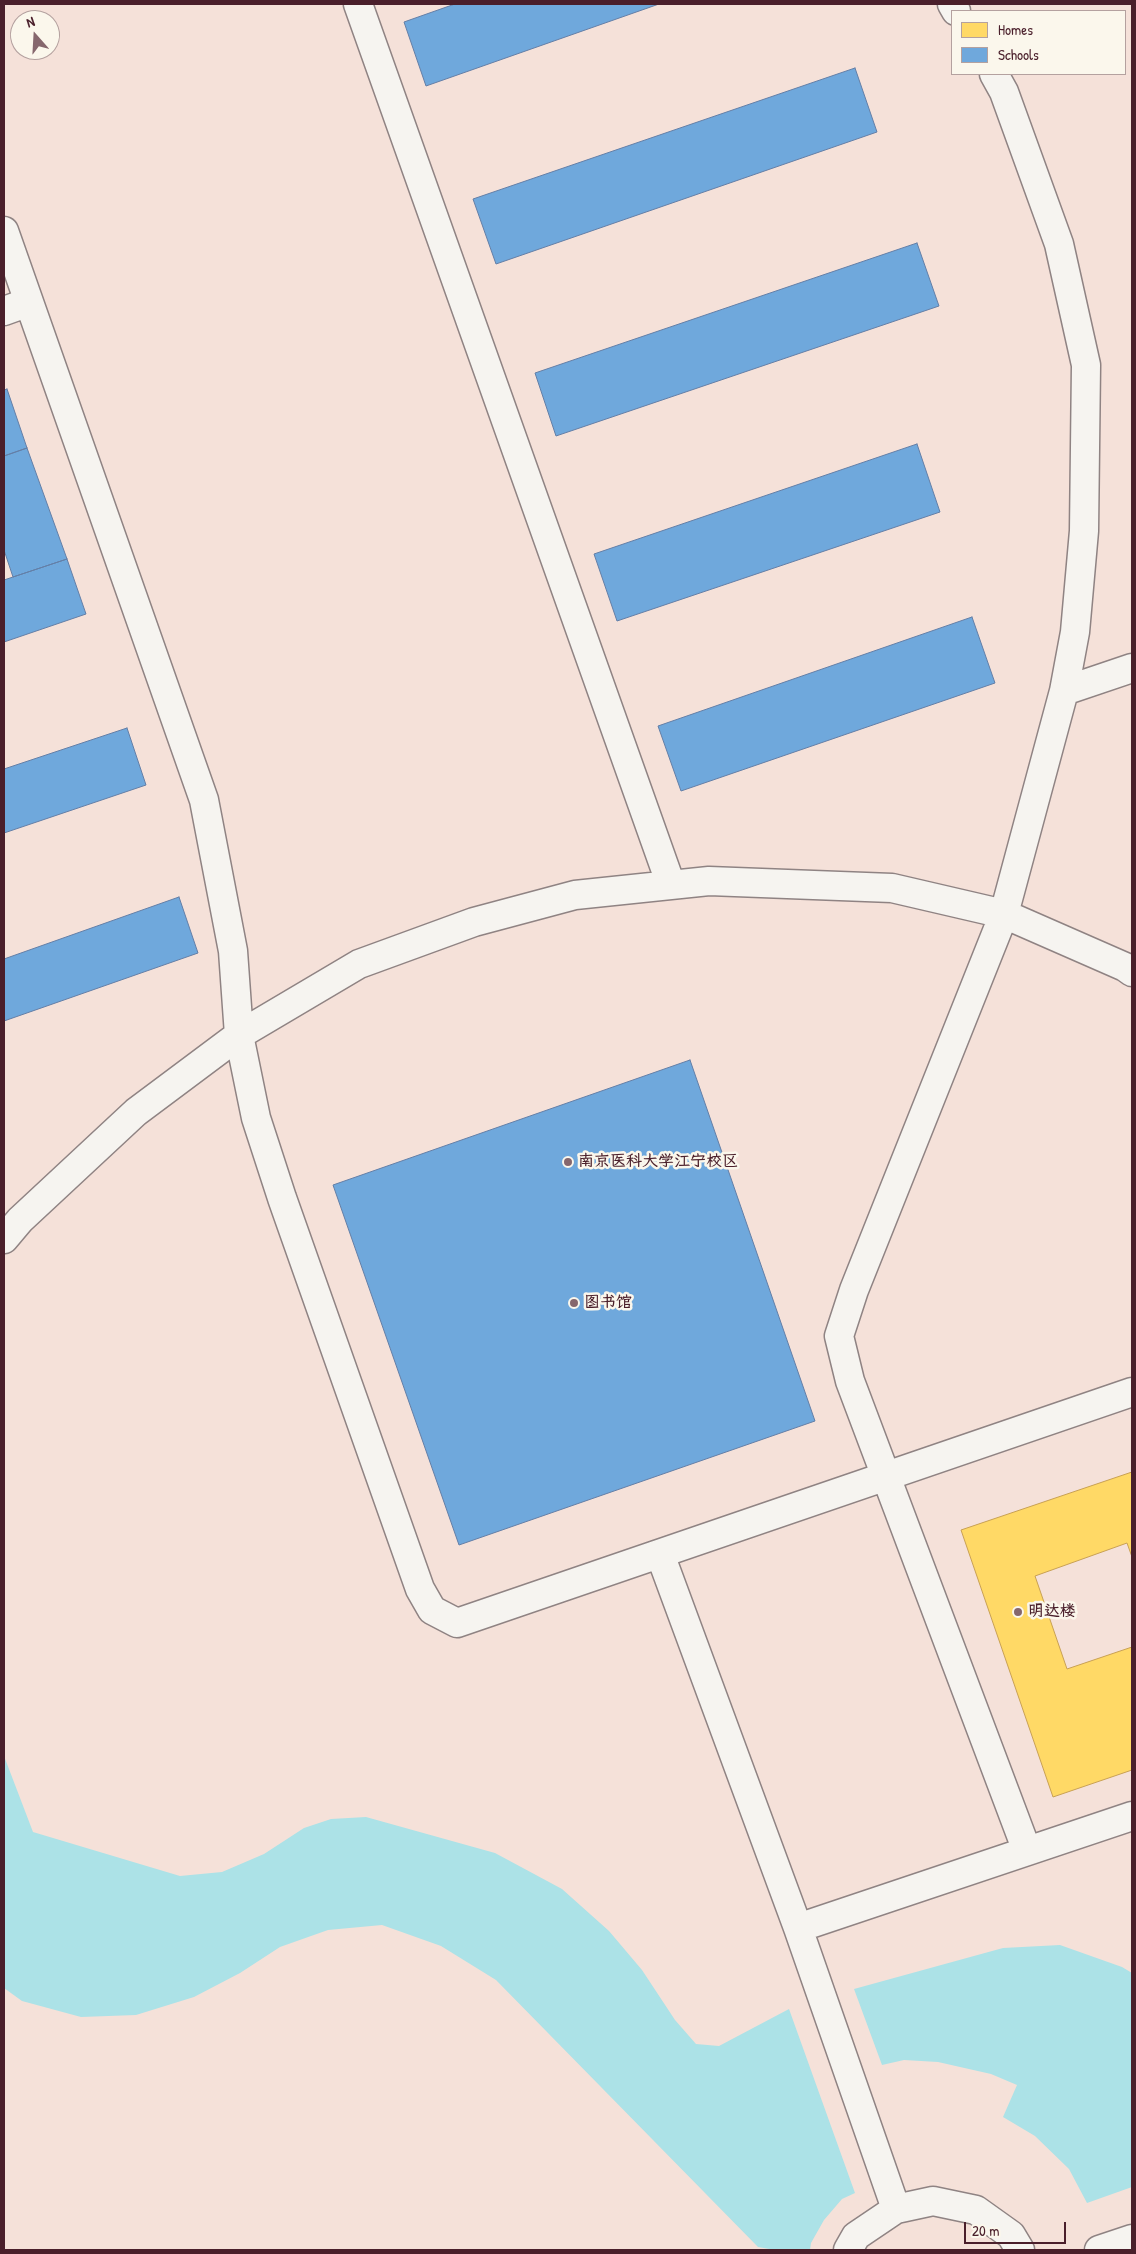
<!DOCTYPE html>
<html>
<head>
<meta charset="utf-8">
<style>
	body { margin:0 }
	#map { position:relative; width:1136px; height:2254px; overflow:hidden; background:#f5ede7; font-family:"Patrick Hand",sans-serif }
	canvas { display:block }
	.frame { position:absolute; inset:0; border:5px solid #4a1f2b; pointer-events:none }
	.legend { position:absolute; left:951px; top:10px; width:175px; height:65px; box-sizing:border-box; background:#fbf7ec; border:1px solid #b4a19f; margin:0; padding:6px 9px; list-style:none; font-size:15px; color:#4a1f2b }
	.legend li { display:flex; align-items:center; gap:10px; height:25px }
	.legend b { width:25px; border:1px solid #b4a19f }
	.north { position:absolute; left:10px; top:10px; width:50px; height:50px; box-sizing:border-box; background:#fbf7ec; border:1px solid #b4a19f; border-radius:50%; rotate:341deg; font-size:14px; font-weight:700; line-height:20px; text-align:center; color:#4a1f2b }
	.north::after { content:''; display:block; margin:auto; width:18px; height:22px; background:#86676d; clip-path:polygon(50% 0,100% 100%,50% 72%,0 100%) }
	.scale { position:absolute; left:964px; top:2222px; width:102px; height:22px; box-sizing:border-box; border:2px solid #4a1f2b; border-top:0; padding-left:6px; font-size:15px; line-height:18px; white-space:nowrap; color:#4a1f2b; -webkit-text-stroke:4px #fbf7ec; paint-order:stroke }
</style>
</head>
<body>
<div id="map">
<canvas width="1136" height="2254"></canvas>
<div class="frame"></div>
<ul class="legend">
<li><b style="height:14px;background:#ffd966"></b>Homes</li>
<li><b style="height:14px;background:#6fa8dc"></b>Schools</li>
</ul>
<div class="north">N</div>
<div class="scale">20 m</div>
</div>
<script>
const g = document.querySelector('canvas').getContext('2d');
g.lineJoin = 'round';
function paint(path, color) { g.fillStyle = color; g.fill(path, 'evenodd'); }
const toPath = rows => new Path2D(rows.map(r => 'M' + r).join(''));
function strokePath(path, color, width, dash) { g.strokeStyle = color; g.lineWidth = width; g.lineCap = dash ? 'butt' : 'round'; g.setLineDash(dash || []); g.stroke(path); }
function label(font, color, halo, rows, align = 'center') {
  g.font = font + ' "Patrick Hand","LXGW WenKai TC",sans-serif'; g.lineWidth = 5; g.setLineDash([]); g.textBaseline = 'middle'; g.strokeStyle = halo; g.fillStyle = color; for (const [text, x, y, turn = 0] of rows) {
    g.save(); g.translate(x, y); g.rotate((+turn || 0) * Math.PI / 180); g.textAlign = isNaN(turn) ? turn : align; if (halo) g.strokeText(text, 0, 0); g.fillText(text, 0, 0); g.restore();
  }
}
const built = toPath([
	[4,4,1132,4,1132,2250,4,2250],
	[952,11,1125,11,1125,74,952,74],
	[20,20,50,20,50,50,20,50]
]);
const water = toPath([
	[4,1756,33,1832,180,1876,222,1872,264,1854,304,1828,331,1819,366,1817,495,1853,562,1889,609,1931,642,1970,675,2020,696,2044,719,2046,789,2009,855,2193,842,2199,824,2220,811,2243,810,2250,775,2250,758,2247,496,1980,441,1946,382,1925,328,1930,280,1947,240,1973,194,1997,136,2015,81,2017,22,2001,4,1988],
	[1060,1945,1122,1967,1132,1973,1132,2187,1087,2203,1069,2169,1035,2136,1003,2117,1017,2085,991,2074,938,2062,904,2060,882,2065,854,1989,1003,1948]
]);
const homes = toPath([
	[1132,1472,1132,1557,1127,1543,1035,1576,1067,1669,1132,1647,1132,1770,1053,1797,961,1530,1132,1472]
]);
const schools = toPath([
	[455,4,659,4,426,86,404,22,455,4],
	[855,68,877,132,496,264,473,199,855,68],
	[917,243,939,306,556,436,535,373,917,243],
	[7,389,27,448,4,456,4,390,7,389],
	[917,444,940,512,617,621,594,554,917,444],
	[27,448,67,559,13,577,4,550,4,456,27,448],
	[67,559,86,614,4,642,4,580,67,559],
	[972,617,995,683,681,791,658,726,972,617],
	[127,728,146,785,4,833,4,769,127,728],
	[179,897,198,953,4,1021,4,959,179,897],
	[690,1060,815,1421,459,1545,333,1185,690,1060]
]);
const minor = toPath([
	[358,4,671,885],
	[952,4,956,11],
	[994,74,1004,92,1059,244,1086,365,1084,531,1075,632,1064,691,1004,914,854,1290,839,1336,850,1381,1027,1851],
	[4,231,204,800,233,951,239,1035,256,1118,282,1198,420,1589,432,1610,457,1623,1132,1392],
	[4,311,29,302],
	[1064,691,1132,668],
	[4,1239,20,1220,136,1112,239,1035,359,964,474,922,575,895,709,881,892,888,1004,914,1125,967,1132,972],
	[660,1554,798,1928,896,2209],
	[798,1928,1132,1816],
	[848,2250,856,2236,896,2209,933,2201,976,2210,1011,2235,1020,2250],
	[1099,2250,1132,2239]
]);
const markers = [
	[568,1162,5,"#86676d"],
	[574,1303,5,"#86676d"],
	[1018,1612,5,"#86676d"]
];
const poiNames = [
	["南京医科大学江宁校区",578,1162],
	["图书馆",584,1303],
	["明达楼",1028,1612]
];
paint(built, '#f5e1d9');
paint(water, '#ace2e7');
paint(homes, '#ffd966');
strokePath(homes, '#c9a154', 1);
paint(schools, '#6fa8dc');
strokePath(schools, '#647fa7', 1);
strokePath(minor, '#8f8383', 31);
strokePath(minor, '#f6f4f0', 28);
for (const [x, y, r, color] of markers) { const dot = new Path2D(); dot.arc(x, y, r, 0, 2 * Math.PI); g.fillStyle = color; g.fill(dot); strokePath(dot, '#fbf7ec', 2); }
label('bold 16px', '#4a1f2b', '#fbf7ec', poiNames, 'left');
</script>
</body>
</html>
